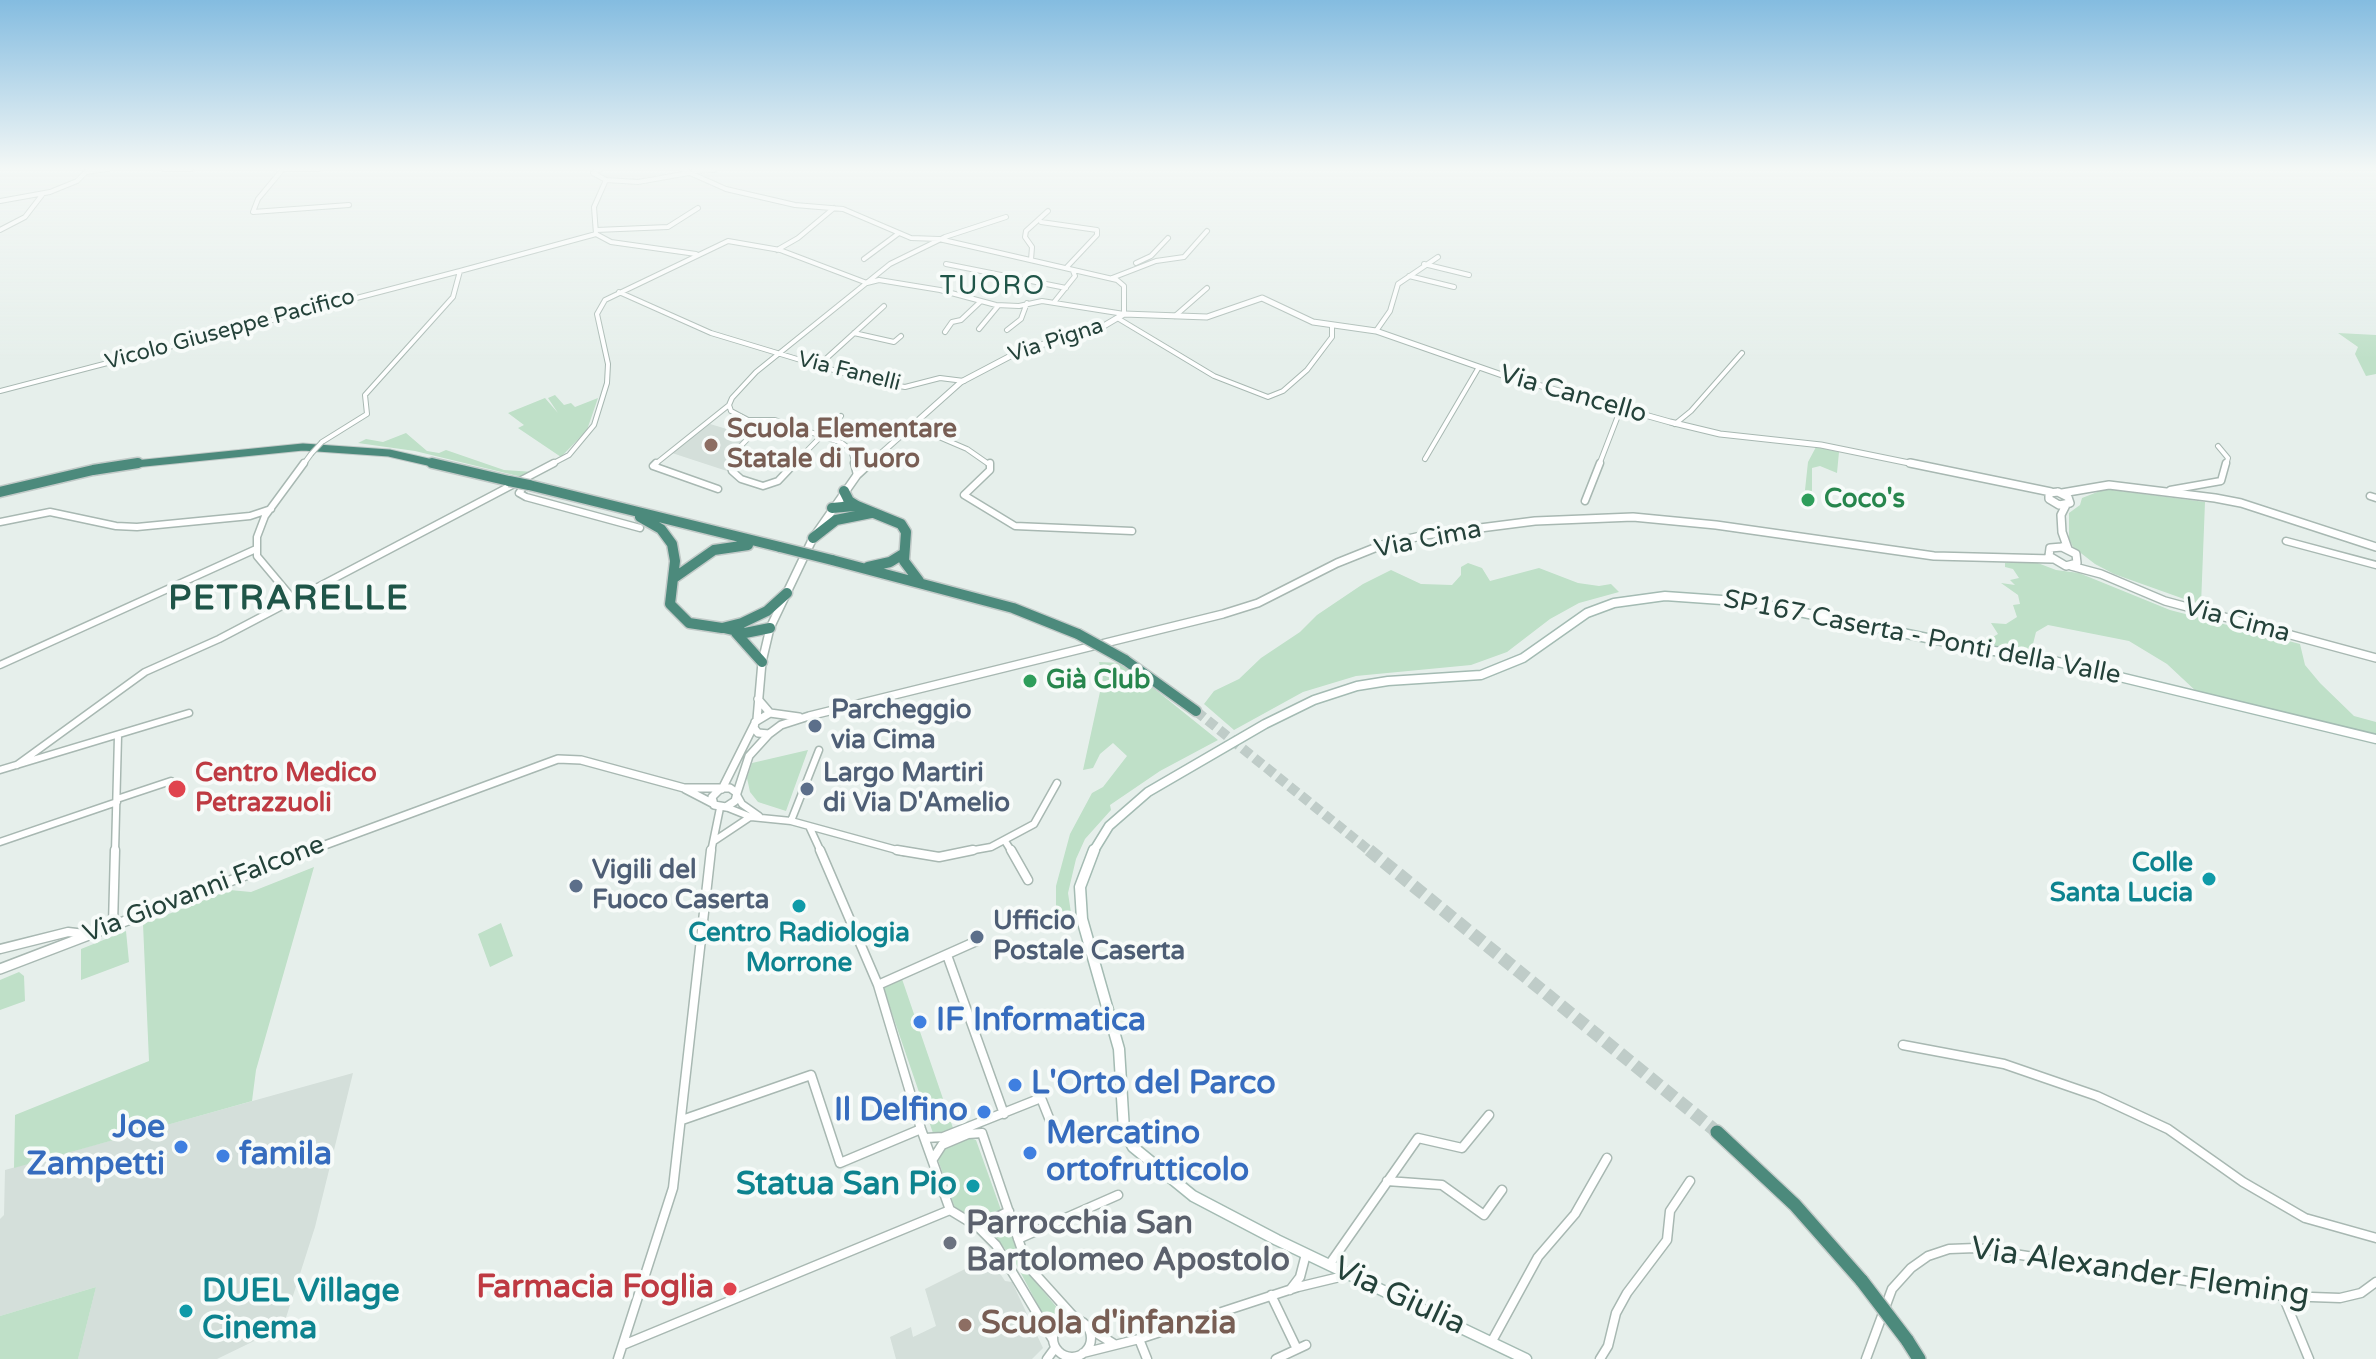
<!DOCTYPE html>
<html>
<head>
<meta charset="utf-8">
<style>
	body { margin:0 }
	canvas { display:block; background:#e6efeb }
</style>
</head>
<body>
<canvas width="2376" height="1359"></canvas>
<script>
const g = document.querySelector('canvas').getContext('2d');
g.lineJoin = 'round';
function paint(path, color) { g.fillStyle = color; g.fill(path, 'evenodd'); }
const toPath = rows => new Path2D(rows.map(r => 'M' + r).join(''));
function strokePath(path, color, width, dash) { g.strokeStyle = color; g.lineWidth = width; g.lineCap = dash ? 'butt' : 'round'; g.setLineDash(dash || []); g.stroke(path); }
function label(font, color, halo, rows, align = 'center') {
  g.font = font + ' "Varela Round",sans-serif'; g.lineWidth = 8; g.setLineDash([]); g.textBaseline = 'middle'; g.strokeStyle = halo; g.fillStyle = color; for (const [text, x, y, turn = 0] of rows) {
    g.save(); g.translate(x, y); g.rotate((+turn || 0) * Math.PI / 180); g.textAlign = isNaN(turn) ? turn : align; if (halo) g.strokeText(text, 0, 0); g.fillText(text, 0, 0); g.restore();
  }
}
const built = toPath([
	[710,424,747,435,730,455,727,471,672,453],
	[353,1073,315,1227,283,1327,217,1359,78,1359,96,1287,0,1316,0,1219,4,1215,5,1170],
	[989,1257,1005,1281,1012,1282,1043,1348,1032,1359,896,1359,890,1337,911,1327,913,1337,936,1326,925,1289]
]);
const green = toPath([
	[2338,333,2376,335,2376,374,2366,376,2355,354,2358,347],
	[555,395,564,405,571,403,575,407,598,398,587,430,561,457,518,428,524,425,508,413,545,398,558,413,548,398],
	[406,433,427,451,439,453,446,450,504,470,534,472,526,478,415,451,358,443,366,439,383,442],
	[1816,447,1839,452,1837,473,1820,466,1812,468,1812,491,1805,490,1808,462],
	[2105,489,2205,502,2201,605,2114,574,2095,564,2073,547,2069,538,2069,513,2080,505,2082,498],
	[2035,562,2056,570,2079,573,2170,610,2300,644,2305,665,2320,683,2354,716,2376,722,2376,735,2198,693,2167,664,2129,641,2048,625,2036,632,2031,652,1971,643,1967,639,1991,638,1998,634,1991,623,2006,624,2017,617,2013,605,2020,604,2018,595,2001,583,2015,585,2010,580,2019,578,2013,569,2005,567,2005,563],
	[1468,563,1482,568,1490,581,1539,568,1578,583,1599,586,1611,584,1619,592,1579,603,1550,619,1507,652,1471,665,1356,676,1303,692,1234,730,1204,704,1214,691,1239,679,1261,658,1300,632,1317,615,1363,584,1391,570,1421,584,1452,585,1461,575,1461,567],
	[1099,662,1121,663,1131,670,1218,740,1160,771,1110,805,1111,810,1085,839,1076,859,1068,893,1073,926,1060,931,1056,920,1056,886,1070,834,1092,793,1103,787,1127,756,1113,743,1100,754,1093,768,1083,770,1103,678],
	[808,750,786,811,758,802,750,792,747,778,752,763],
	[314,867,256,1070,252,1101,14,1168,15,1115,149,1061,143,924,230,890,251,892],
	[501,923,513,956,490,967,478,934],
	[126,931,129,962,81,980,81,949],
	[19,972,24,976,25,1001,0,1010,0,980],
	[902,979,953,1128,934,1136,883,987],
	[967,1137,976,1140,1001,1210,979,1221,955,1208,937,1157,945,1147],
	[1006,1222,1024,1268,1064,1316,1050,1328,1016,1264,991,1230],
	[96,1287,78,1359,0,1359,0,1316]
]);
const trunkTunnelFar1 = toPath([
	[1196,711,1371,852]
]);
const trunkTunnel = toPath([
	[1369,850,1717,1132]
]);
const minorFar2 = toPath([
	[164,169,191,169],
	[282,169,318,169],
	[283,169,258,199,253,212,349,205],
	[601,169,593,173,606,180,638,182,689,173],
	[681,169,726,189,795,205,843,209,911,238,939,239,1117,280,1124,286,1124,314,1042,301,1019,306,996,305,940,290,879,280,867,283],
	[694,171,714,170],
	[86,172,108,169],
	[0,201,50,192,77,181,86,172],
	[1041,222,1097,230,1097,235,1066,268],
	[0,230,25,217,42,195],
	[596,230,668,227,698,208],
	[596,234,611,242,696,254],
	[596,234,594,207,606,180],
	[777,250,798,238,834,208],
	[864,259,899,233],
	[1031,260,1032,247,1025,237,1026,231,1048,211],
	[1136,263,1151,256,1168,238],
	[946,264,1066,288],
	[1424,264,1469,275],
	[1409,276,1454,287],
	[1112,278,1156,261,1184,257,1207,231],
	[619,292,711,333,870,381,905,387,940,378,964,381],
	[1055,301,1075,276,1073,271],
	[1175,316,1207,288],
	[1119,319,1214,376,1268,397,1283,391,1307,370,1332,337,1332,327],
	[979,329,998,306],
	[1007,330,1021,319,1027,303],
	[1376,331,1390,311,1398,284,1438,257],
	[945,332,952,322,961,320,980,302],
	[854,333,894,342,901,336],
	[818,366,884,306],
	[0,391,460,271],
	[1675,424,1691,411,1742,353],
	[911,425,967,449,990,465],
	[322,442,367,414,365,395,453,297,460,271,596,234],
	[2218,446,2228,458,2226,465],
	[1425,459,1479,367],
	[303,465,311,454],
	[550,465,569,455,594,425,607,383,608,364,597,314,605,300,728,241,780,250,867,283],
	[654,465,729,405],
	[731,465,731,456,765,421],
	[793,465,841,416],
	[855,465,851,450,842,443,775,420,748,420,731,411,729,405,732,398,756,372,890,264,945,237,1006,217],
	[1599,465,1621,408]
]);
const minorFar1 = toPath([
	[656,463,653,466,718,489],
	[730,463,732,471,741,479,763,486,778,481,795,463],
	[854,463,857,475],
	[990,463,990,470,964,495,1015,526,1132,531],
	[525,485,519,493,526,497,640,528],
	[2170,490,2221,481,2226,463],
	[2370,496,2376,498],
	[1585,501,1600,463],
	[0,522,50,512,116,526,137,527,250,516,271,509],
	[2286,541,2376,565],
	[293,599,257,556,257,537,265,516,304,463],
	[0,665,256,549],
	[17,765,145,672,219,639,554,463],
	[0,770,189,713],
	[737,795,742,804,759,816],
	[117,799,171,781],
	[726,807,751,817,791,821,904,852],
	[791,821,819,750],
	[809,826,821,852],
	[714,841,750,817],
	[1005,841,1012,852],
	[0,842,117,802],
	[115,852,118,736],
	[711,852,720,808],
	[963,852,991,847,1034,824,1057,783]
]);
const minor = toPath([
	[820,850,878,985,921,1129,950,1210,978,1227,996,1245,1053,1340],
	[897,850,939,857,973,850],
	[1011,850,1028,880],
	[113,925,115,850],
	[0,949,68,932,85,934],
	[947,955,1004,1114],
	[878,985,979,940],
	[1903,1045,2004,1064,2097,1096,2168,1129,2243,1182,2305,1218,2376,1238],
	[682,1120,811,1075,840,1163,921,1129],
	[982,1133,1027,1265,1074,1317],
	[925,1138,943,1137,1041,1098,1051,1123],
	[933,1159,942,1145,968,1134,982,1133],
	[1387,1181,1442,1185,1484,1215,1502,1190],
	[978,1227,1009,1211],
	[1018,1239,1118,1195],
	[1329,1265,1418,1138,1462,1148,1489,1115],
	[1290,1290,1300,1277,1306,1254],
	[1271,1295,1297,1349],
	[2283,1296,2309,1359],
	'1053 1338a19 19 0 1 1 38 0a19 19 0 1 1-38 0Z',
	[1090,1329,1114,1344],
	[1139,1339,1147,1359],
	[1492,1341,1538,1257,1575,1214,1607,1158],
	[623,1345,950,1210],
	[1083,1353,1139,1339,1298,1287,1348,1275],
	[618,1359,673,1188,711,850],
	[1047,1359,1055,1348],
	[1276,1359,1306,1345],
	[1600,1359,1608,1346,1616,1313,1627,1293,1667,1240,1670,1211,1690,1181],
	[1866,1359,1892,1289,1911,1268,1928,1256,1949,1249,1976,1248,2283,1296,2340,1298,2361,1293,2376,1282]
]);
const tertiaryFar2 = toPath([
	[868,465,961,382,1020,351,1102,327,1124,314,1207,317,1262,298,1313,322,1376,331,1502,375,1670,422,1720,434,1821,445,1919,465]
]);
const tertiaryFar1 = toPath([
	[1910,463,2051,492],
	[2058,492,2068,497,2070,503,2059,505,2049,499,2049,493,2058,492],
	[2062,493,2109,485,2215,498,2241,503,2376,547],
	[2066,505,2061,515,2062,532,2068,549],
	[2062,547,2076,554,2077,563,2066,566,2049,556,2050,548,2062,547],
	[2071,566,2101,574,2165,601,2376,658],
	[758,699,770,713,799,717],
	[770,713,755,722,754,728,758,733,769,734,781,725,809,716,1223,614,1258,603,1337,563,1382,545,1425,535,1535,521,1633,517,1716,525,1934,556,2052,559],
	[757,719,762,662,770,628,813,538,857,475,870,463],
	[685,789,712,803],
	[722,789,754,725],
	[737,793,749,756,769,734],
	[306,852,558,759,581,760,684,788,730,788,737,793,735,801,726,807,714,805,712,797,719,790]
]);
const tertiary = toPath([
	[0,969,311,850]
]);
const secondaryFar1 = toPath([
	[1093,852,1109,826,1148,792,1265,724,1314,700,1357,686,1388,681,1481,675,1523,658,1587,613,1614,603,1665,596,1750,602,1986,650,2033,656,2376,739]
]);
const secondary = toPath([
	[1094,850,1080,887,1082,919,1119,1049,1124,1130,1133,1147,1193,1196,1277,1240,1526,1359]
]);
const trunkFar2 = toPath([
	[125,465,303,447,389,453,441,465]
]);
const trunkFar1 = toPath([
	[432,463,509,481],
	[529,485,780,547],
	[844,491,849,501,857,506,901,524,906,532,904,561,919,581],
	[0,492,93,470,138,463],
	[832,508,854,506],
	[640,517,661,529,672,544,675,561,670,604,689,623,722,628,742,623,767,611,787,593],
	[813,538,836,520,871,513],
	[832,560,1013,608,1078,634],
	[868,567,890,562,903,554],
	[674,578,714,550,748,545],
	[724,628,745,633,770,628],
	[736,633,762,662],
	[1125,660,1196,711]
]);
const trunk = toPath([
	[1717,1132,1795,1205,1862,1281],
	[1907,1340,1919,1359]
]);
const minorBridge = toPath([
	[311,454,322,442]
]);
const trunkBridgeFar1 = toPath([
	[509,481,529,485],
	[780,547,832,560],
	[1078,634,1125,660]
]);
const trunkBridge = toPath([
	[1862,1281,1907,1340]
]);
const markers = [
	[711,445,8,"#8d6e63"],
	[1808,500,8,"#2e9e5b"],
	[1030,681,8,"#2e9e5b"],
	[815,726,8,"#5c6f8a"],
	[177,789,10,"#e0444e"],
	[807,789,8,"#5c6f8a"],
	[2209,879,8,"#0f9aa8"],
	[576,886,8,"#5c6f8a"],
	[799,906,8,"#0f9aa8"],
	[977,937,8,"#5c6f8a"],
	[920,1022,8,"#3f7fe0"],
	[1015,1085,8,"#3f7fe0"],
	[984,1112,8,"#3f7fe0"],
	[181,1147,8,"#3f7fe0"],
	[1030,1153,8,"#3f7fe0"],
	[223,1156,8,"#3f7fe0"],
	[973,1186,8,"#0f9aa8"],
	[950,1243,8,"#6b7280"],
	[730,1289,8,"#e0444e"],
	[186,1311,8,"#0f9aa8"],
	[965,1325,8,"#8d6e63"]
];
const farStreetnames = [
	["Vicolo Giuseppe Pacifico",230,330,-15],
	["Via Pigna",1056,341,-18],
	["Via Fanelli",849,372,14]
];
const farQuarternames = [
	["TUORO",993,287]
];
const streetNames = [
	["Via Cancello",1573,395,16],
	["Via Cima",1428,540,-11],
	["Via Cima",2237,621,15],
	["SP167 Caserta - Ponti della Valle",1922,638,11],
	["Via Giovanni Falcone",204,890,-21]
];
const educationNames = [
	["Scuola Elementare",727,430],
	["Statale di Tuoro",727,460]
];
const leisureNames = [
	["Coco's",1824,500],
	["Già Club",1046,681]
];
const serviceNames = [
	["Parcheggio",831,711],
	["via Cima",831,741],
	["Largo Martiri",823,774],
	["di Via D'Amelio",823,804],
	["Vigili del",592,871],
	["Fuoco Caserta",592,901],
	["Ufficio",993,922],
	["Postale Caserta",993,952]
];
const healthNames = [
	["Centro Medico",195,774],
	["Petrazzuoli",195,804]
];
const cultureNames = [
	["Colle",2193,864],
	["Santa Lucia",2193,894],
	["Centro Radiologia",799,934,"center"],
	["Morrone",799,964,"center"]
];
const nearShopnames = [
	["IF Informatica",936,1022],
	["L'Orto del Parco",1031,1085],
	["Il Delfino",968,1112,"right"],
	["Joe",165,1129,"right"],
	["Zampetti",165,1166,"right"],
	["Mercatino",1046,1135],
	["ortofrutticolo",1046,1172],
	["famila",239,1156]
];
const nearCulturenames = [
	["Statua San Pio",957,1186],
	["DUEL Village",202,1293,"left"],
	["Cinema",202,1330,"left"]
];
const nearWorshipnames = [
	["Parrocchia San",966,1225],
	["Bartolomeo Apostolo",966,1262]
];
const nearStreetnames = [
	["Via Alexander Fleming",2140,1273,8],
	["Via Giulia",1399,1297,25]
];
const nearHealthnames = [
	["Farmacia Foglia",714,1289]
];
const nearEducationnames = [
	["Scuola d'infanzia",981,1325]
];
const districtNames = [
	["PETRARELLE",289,600]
];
paint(built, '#d4dfda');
paint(green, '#bfe0c8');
strokePath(trunkTunnelFar1, '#bfccc8', 10, [10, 5]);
strokePath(trunkTunnel, '#bfccc8', 13, [13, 6]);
strokePath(minorFar2, '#a8b8b2', 6);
strokePath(minorFar1, '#a8b8b2', 9);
strokePath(minor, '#a8b8b2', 11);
strokePath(tertiaryFar2, '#a8b8b2', 7);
strokePath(tertiaryFar1, '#a8b8b2', 10);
strokePath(tertiary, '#a8b8b2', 12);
strokePath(secondaryFar1, '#a4bbb3', 11);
strokePath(secondary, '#a4bbb3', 13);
strokePath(trunkFar2, '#c2cac8', 9);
strokePath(trunkFar1, '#c2cac8', 13);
strokePath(trunk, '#c2cac8', 16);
strokePath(minorFar2, '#fff', 4);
strokePath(minorFar1, '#fff', 6);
strokePath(minor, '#fff', 8);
strokePath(tertiaryFar2, '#fff', 5);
strokePath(tertiaryFar1, '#fff', 7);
strokePath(tertiary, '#fff', 9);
strokePath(secondaryFar1, '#fff', 8);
strokePath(secondary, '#fff', 10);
strokePath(trunkFar2, '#4c8a7c', 7);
strokePath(trunkFar1, '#4c8a7c', 10);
strokePath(trunk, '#4c8a7c', 13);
strokePath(minorBridge, '#a8b8b2', 6, []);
strokePath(trunkBridgeFar1, '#c2cac8', 13, []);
strokePath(trunkBridge, '#c2cac8', 16, []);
strokePath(minorBridge, '#fff', 4);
strokePath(trunkBridgeFar1, '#4c8a7c', 10);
strokePath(trunkBridge, '#4c8a7c', 13);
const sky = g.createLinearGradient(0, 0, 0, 359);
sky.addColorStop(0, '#84bce0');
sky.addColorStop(0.47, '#f4f8f6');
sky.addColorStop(1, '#f4f8f600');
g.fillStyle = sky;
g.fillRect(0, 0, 2376, 359);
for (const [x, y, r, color] of markers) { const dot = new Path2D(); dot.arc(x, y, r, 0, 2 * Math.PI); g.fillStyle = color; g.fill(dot); strokePath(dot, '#f7fbf9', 3); }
label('22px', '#24423a', '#f7fbf9', farStreetnames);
g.letterSpacing = '2px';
label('26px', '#1f5548', '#f7fbf9', farQuarternames);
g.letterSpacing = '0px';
label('26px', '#24423a', '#f7fbf9', streetNames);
label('bold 26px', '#785e54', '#f7fbf9', educationNames, 'left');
label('bold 26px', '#27864d', '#f7fbf9', leisureNames, 'left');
label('bold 26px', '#4e5e75', '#f7fbf9', serviceNames, 'left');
label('bold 26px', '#be3a42', '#f7fbf9', healthNames, 'left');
label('bold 26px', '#0d838f', '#f7fbf9', cultureNames, 'right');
label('bold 32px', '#366cbe', '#f7fbf9', nearShopnames, 'left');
label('bold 32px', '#0d838f', '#f7fbf9', nearCulturenames, 'right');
label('bold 32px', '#5b616d', '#f7fbf9', nearWorshipnames, 'left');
label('32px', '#24423a', '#f7fbf9', nearStreetnames);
label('bold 32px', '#be3a42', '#f7fbf9', nearHealthnames, 'right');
label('bold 32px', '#785e54', '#f7fbf9', nearEducationnames, 'left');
g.letterSpacing = '2px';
label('bold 34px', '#1f5548', '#f7fbf9', districtNames);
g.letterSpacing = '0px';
</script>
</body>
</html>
